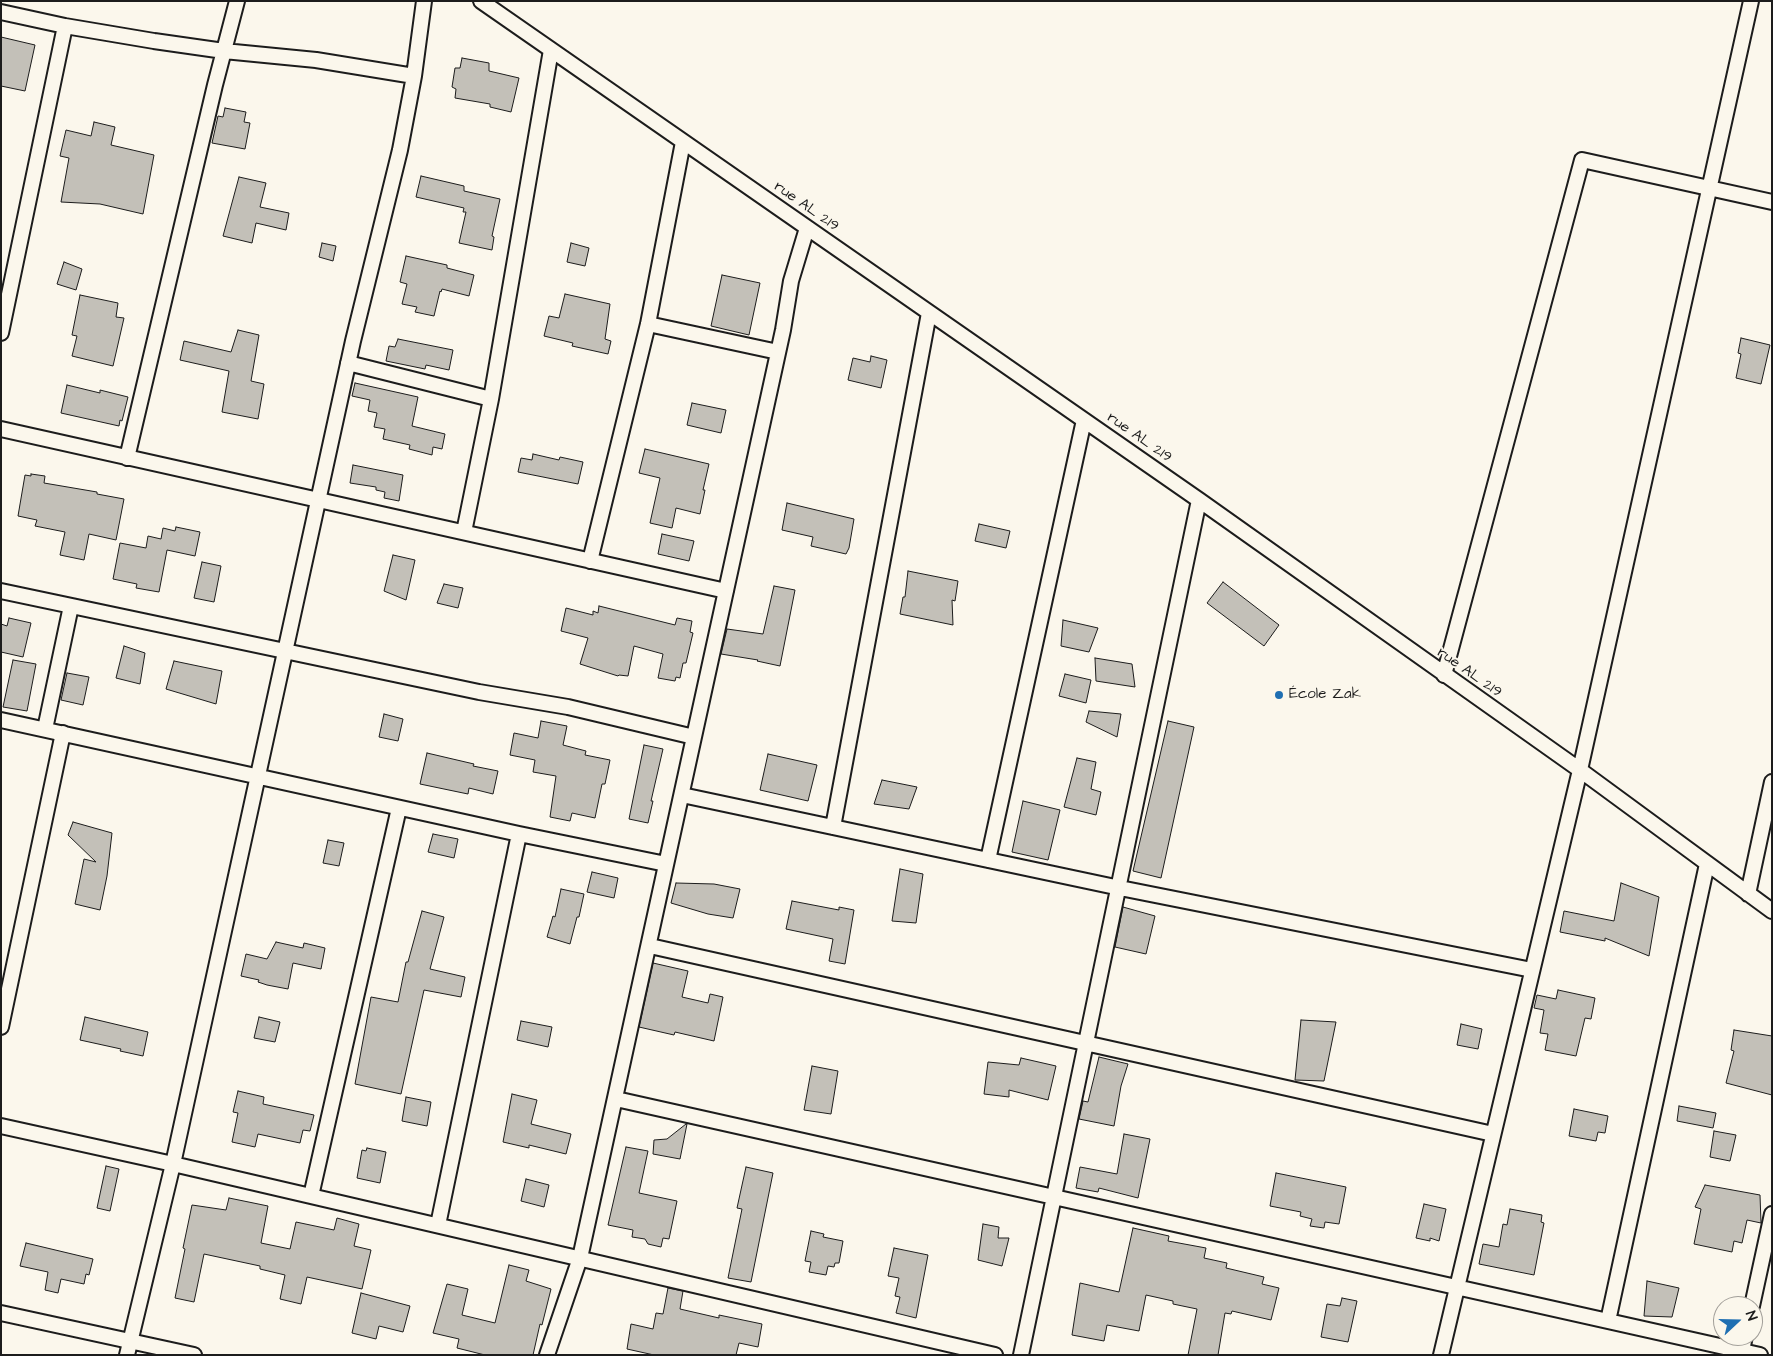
<!DOCTYPE html>
<html>
<head>
<meta charset="utf-8">
<style>
	body { margin:0 }
	#map { position:relative; width:1773px; height:1356px; overflow:hidden; background:#fbf7ec; font-family:"Architects Daughter",sans-serif }
	canvas { display:block }
	.frame { position:absolute; inset:0; border:2px solid #1c1c1c; pointer-events:none }
	.north { position:absolute; left:1713px; top:1296px; width:50px; height:50px; box-sizing:border-box; background:#fbf7ec; border:1px solid #a29f99; border-radius:50%; rotate:69deg; font-size:14px; font-weight:700; line-height:20px; text-align:center; color:#1c1c1c }
	.north::after { content:''; display:block; margin:auto; width:18px; height:22px; background:#1f6fb2; clip-path:polygon(50% 0,100% 100%,50% 72%,0 100%) }
</style>
</head>
<body>
<div id="map">
<canvas width="1773" height="1356"></canvas>
<div class="frame"></div>
<div class="north">N</div>
</div>
<script>
const g = document.querySelector('canvas').getContext('2d');
g.lineJoin = 'round';
function paint(path, color) { g.fillStyle = color; g.fill(path, 'evenodd'); }
const toPath = rows => new Path2D(rows.map(r => 'M' + r).join(''));
function strokePath(path, color, width, dash) { g.strokeStyle = color; g.lineWidth = width; g.lineCap = dash ? 'butt' : 'round'; g.setLineDash(dash || []); g.stroke(path); }
function label(font, color, halo, rows, align = 'center') {
  g.font = font + ' "Architects Daughter",sans-serif'; g.lineWidth = 4; g.setLineDash([]); g.textBaseline = 'middle'; g.strokeStyle = halo; g.fillStyle = color; for (const [text, x, y, turn = 0] of rows) {
    g.save(); g.translate(x, y); g.rotate((+turn || 0) * Math.PI / 180); g.textAlign = isNaN(turn) ? turn : align; if (halo) g.strokeText(text, 0, 0); g.fillText(text, 0, 0); g.restore();
  }
}
const building = toPath([
	[1,37,35,45,25,91,1,86,1,37],
	[462,58,489,63,489,71,519,78,511,112,490,107,490,104,455,98,456,89,452,87,455,68,460,68,462,58],
	[225,108,246,112,244,122,250,123,245,149,212,143,218,116,223,117,225,108],
	[94,122,115,127,111,145,154,155,143,214,100,204,61,202,69,158,60,156,66,130,91,136,94,122],
	[421,176,464,186,464,191,500,199,492,236,494,237,492,250,459,243,466,212,463,212,464,208,416,197,421,176],
	[239,177,266,183,260,207,289,213,286,230,256,223,252,243,223,236,239,177],
	[322,243,336,246,333,261,319,257,322,243],
	[571,243,589,248,585,266,567,262,571,243],
	[406,256,447,265,447,268,474,275,469,296,442,289,441,292,440,291,434,316,415,312,417,307,402,304,407,284,400,282,406,256],
	[64,262,82,269,76,290,57,284,64,262],
	[722,275,760,283,749,335,711,326,722,275],
	[565,294,610,304,605,339,611,341,608,354,572,346,573,343,544,336,549,316,559,318,565,294],
	[80,295,118,303,116,317,124,318,113,366,72,356,77,336,72,335,80,295],
	[238,330,259,335,251,381,264,384,258,419,222,412,229,371,180,360,184,341,231,352,238,330],
	[1741,338,1770,345,1761,384,1736,378,1741,354,1738,353,1741,338],
	[398,339,453,350,449,370,426,365,425,369,386,361,389,346,395,347,398,339],
	[871,356,887,360,881,388,848,380,853,358,870,362,871,356],
	[355,383,418,397,412,426,445,434,442,449,433,447,432,455,409,449,410,445,383,439,385,429,374,427,377,413,368,411,370,400,352,396,355,383],
	[67,385,100,393,100,390,128,397,122,421,120,420,119,426,61,413,67,385],
	[692,403,726,410,721,433,687,425,692,403],
	[645,449,709,464,703,490,705,490,700,514,676,508,672,528,650,523,660,478,639,473,645,449],
	[533,454,559,460,560,457,583,462,578,484,518,472,521,458,532,460,533,454],
	[353,465,403,475,399,501,384,498,385,492,376,490,376,487,350,483,353,465],
	[31,474,45,476,44,483,97,492,97,494,124,499,116,540,89,534,84,560,60,555,65,532,35,526,37,520,18,516,25,475,31,476,31,474],
	[787,503,854,519,849,548,846,554,811,546,813,537,782,530,787,503],
	[979,524,1010,531,1006,548,975,541,979,524],
	[176,527,200,532,195,556,167,550,159,592,136,588,137,584,113,579,120,543,146,548,148,536,161,539,163,528,175,531,176,527],
	[662,534,694,541,689,561,658,554,662,534],
	[393,555,415,560,406,600,384,591,393,555],
	[202,562,221,566,214,602,194,598,202,562],
	[908,571,958,581,955,601,952,600,953,625,900,614,903,597,905,597,908,571],
	[1223,582,1279,625,1264,646,1207,603,1223,582],
	[444,584,463,588,458,608,437,603,444,584],
	[774,586,795,590,780,666,757,661,758,660,721,654,727,629,763,634,774,586],
	[599,606,675,625,677,618,692,621,690,632,693,633,686,663,683,663,680,678,676,677,675,681,658,678,663,654,634,646,628,676,619,675,618,676,580,664,588,638,561,631,566,608,593,615,593,611,598,613,599,606],
	[9,618,31,623,23,657,1,652,1,624,7,626,9,618],
	[1063,620,1098,628,1089,652,1061,646,1063,620],
	[124,646,145,653,140,684,116,678,124,646],
	[1095,658,1132,664,1135,687,1096,681,1095,658],
	[13,660,36,664,27,711,3,707,13,660],
	[174,661,222,671,216,704,166,689,174,661],
	[67,673,89,677,83,705,61,700,67,673],
	[1065,674,1091,680,1086,703,1059,696,1065,674],
	[1089,711,1121,714,1117,737,1086,722,1089,711],
	[384,714,403,719,398,741,379,737,384,714],
	[541,721,567,726,563,745,586,751,585,755,610,760,605,784,602,784,595,818,572,813,570,821,550,817,556,776,533,772,535,760,510,755,514,733,538,738,541,721],
	[1168,721,1194,727,1161,878,1133,871,1168,721],
	[644,745,663,749,651,801,653,801,648,823,629,819,644,745],
	[427,753,474,764,473,766,498,771,493,794,469,788,468,794,420,784,427,753],
	[768,754,817,765,808,801,760,790,768,754],
	[1077,758,1096,762,1091,789,1101,792,1096,815,1064,807,1077,758],
	[882,780,917,787,909,809,874,804,882,780],
	[1023,801,1060,810,1048,860,1012,852,1023,801],
	[73,822,112,833,107,876,100,910,75,904,84,859,96,862,68,835,73,822],
	[433,834,458,839,454,858,428,852,433,834],
	[328,840,344,843,339,866,323,863,328,840],
	[900,869,923,874,916,923,892,921,900,869],
	[592,872,618,878,614,898,587,892,592,872],
	[676,883,714,884,740,889,733,918,708,914,671,903,676,883],
	[1621,883,1659,897,1649,956,1605,938,1605,941,1560,932,1564,911,1614,921,1621,883],
	[561,889,584,894,579,917,577,917,570,944,547,937,553,916,555,917,561,889],
	[792,901,839,910,839,907,854,910,845,964,829,961,833,939,786,929,792,901],
	[1123,907,1155,916,1146,954,1115,947,1123,907],
	[422,911,444,917,430,969,465,977,461,997,424,990,401,1094,355,1084,371,997,398,1002,406,962,408,962,422,911],
	[276,942,303,948,304,943,325,948,321,969,293,963,288,989,267,985,258,982,259,980,241,976,246,954,267,959,276,942],
	[653,963,688,971,682,997,708,1003,710,994,723,997,714,1041,675,1032,674,1035,639,1027,653,963],
	[1558,990,1595,998,1591,1019,1585,1018,1576,1056,1545,1050,1548,1034,1540,1033,1544,1010,1534,1008,1537,995,1556,999,1558,990],
	[85,1017,148,1032,143,1056,120,1051,121,1049,80,1040,85,1017],
	[259,1017,280,1022,275,1042,254,1038,259,1017],
	[1301,1020,1336,1022,1324,1081,1295,1080,1301,1020],
	[521,1021,552,1027,548,1047,517,1040,521,1021],
	[1461,1024,1482,1029,1478,1049,1457,1045,1461,1024],
	[1734,1030,1772,1036,1772,1095,1726,1083,1734,1051,1731,1050,1734,1030],
	[1099,1057,1128,1064,1121,1086,1114,1126,1079,1119,1083,1101,1088,1102,1099,1057],
	[1021,1058,1056,1066,1048,1100,1009,1090,1009,1097,984,1094,988,1062,1019,1065,1021,1058],
	[812,1066,838,1071,831,1114,804,1110,812,1066],
	[238,1091,264,1097,263,1104,314,1115,310,1131,303,1130,300,1143,258,1134,255,1147,232,1142,238,1113,233,1112,238,1091],
	[512,1094,537,1100,531,1124,571,1134,566,1154,529,1145,529,1148,503,1142,512,1094],
	[406,1097,431,1102,427,1126,402,1121,406,1097],
	[1679,1106,1716,1113,1713,1128,1677,1121,1679,1106],
	[1574,1109,1608,1116,1605,1133,1598,1132,1596,1141,1569,1136,1574,1109],
	[686,1124,687,1124,680,1159,653,1154,654,1140,667,1139,686,1124],
	[1714,1131,1736,1135,1730,1161,1710,1157,1714,1131],
	[1124,1134,1150,1139,1138,1198,1099,1188,1098,1192,1076,1188,1080,1167,1117,1174,1124,1134],
	[626,1147,648,1151,639,1193,677,1201,669,1239,663,1238,661,1247,648,1244,645,1239,632,1237,633,1230,608,1225,626,1147],
	[367,1148,386,1152,380,1183,357,1178,362,1150,366,1151,367,1148],
	[106,1166,119,1169,110,1211,97,1208,106,1166],
	[746,1167,773,1173,751,1282,728,1278,742,1209,737,1208,746,1167],
	[1276,1173,1346,1187,1339,1224,1325,1222,1324,1228,1310,1226,1312,1219,1300,1216,1301,1212,1270,1206,1276,1173],
	[526,1179,549,1185,544,1207,521,1201,526,1179],
	[1705,1185,1760,1195,1761,1223,1747,1220,1742,1243,1734,1241,1732,1252,1694,1244,1701,1209,1695,1207,1705,1185],
	[229,1198,268,1206,261,1243,290,1249,296,1222,334,1230,337,1218,359,1224,354,1246,371,1250,362,1289,307,1277,301,1304,280,1299,285,1275,260,1269,260,1266,204,1254,194,1302,175,1298,185,1249,183,1248,192,1205,226,1210,229,1198],
	[1424,1204,1446,1209,1439,1241,1430,1238,1430,1241,1416,1238,1424,1204],
	[1510,1209,1542,1215,1541,1222,1544,1223,1534,1275,1479,1264,1483,1244,1499,1247,1503,1224,1507,1225,1510,1209],
	[983,1224,999,1227,998,1238,1009,1238,1002,1266,978,1260,983,1224],
	[1133,1228,1169,1236,1168,1241,1206,1248,1204,1258,1227,1263,1226,1268,1264,1277,1262,1284,1279,1288,1271,1320,1232,1311,1231,1314,1225,1313,1218,1355,1188,1355,1197,1309,1173,1304,1173,1301,1146,1295,1139,1331,1107,1325,1104,1341,1072,1335,1080,1283,1119,1292,1133,1228],
	[811,1231,824,1234,823,1237,843,1241,839,1263,835,1263,834,1267,828,1266,826,1275,809,1272,811,1262,805,1261,811,1231],
	[26,1243,93,1259,89,1275,86,1274,84,1284,61,1279,58,1293,45,1290,48,1272,20,1266,26,1243],
	[894,1248,928,1255,916,1318,896,1313,900,1297,895,1296,899,1278,888,1276,894,1248],
	[509,1265,529,1270,526,1281,551,1289,542,1325,540,1324,533,1355,485,1355,457,1348,459,1339,433,1333,447,1284,468,1289,462,1315,495,1323,509,1265],
	[1647,1281,1679,1288,1672,1317,1644,1316,1647,1281],
	[668,1288,683,1291,680,1309,719,1318,719,1315,762,1324,758,1347,739,1343,736,1355,654,1355,627,1349,631,1324,653,1329,656,1313,663,1314,668,1288],
	[361,1293,410,1306,403,1332,379,1326,376,1339,352,1333,361,1293],
	[1342,1298,1357,1301,1348,1342,1321,1337,1327,1304,1340,1306,1342,1298]
]);
const minor = toPath([
	[481,1,1199,500,1580,770,1772,911],
	[1,12,65,26,154,41,224,51,316,60,414,76],
	[648,324,778,352],
	[1,333,65,26],
	[348,363,491,399],
	[1,429,726,591],
	[127,458,215,85,237,1],
	[464,532,491,399,551,50],
	[590,561,648,324,683,142],
	[1,591,479,692,568,707,694,737],
	[1444,675,1582,160,1772,202],
	[1,720,519,834,666,864],
	[45,729,71,606],
	[682,795,1120,888,1532,970],
	[833,827,929,313],
	[988,860,1084,420],
	[1748,894,1772,782],
	[650,946,1493,1134],
	[1,1027,63,733],
	[616,1099,1760,1355],
	[1,1126,173,1164,995,1355],
	[311,1196,399,808],
	[438,1225,519,834],
	[1752,1306,1772,1214],
	[1,1313,194,1355],
	[1608,1321,1707,864],
	[1742,1351,1745,1336],
	[127,1355,173,1164,353,341,400,150,414,76,424,1],
	[547,1355,580,1258,783,330,791,281,807,228],
	[1021,1355,1199,500],
	[1441,1355,1580,770,1751,1]
]);
const markers = [
	[1279,695,5,"#1f6fb2"]
];
const streetNames = [
	["rue AL 219",806,207,35],
	["rue AL 219",1139,438,35],
	["rue AL 219",1469,673,35]
];
const poiNames = [
	["École Zak",1289,695]
];
paint(building, '#c3c0b8');
strokePath(building, '#1c1c1c', 1);
strokePath(minor, '#1c1c1c', 18);
strokePath(minor, '#fbf7ec', 14);
for (const [x, y, r, color] of markers) { const dot = new Path2D(); dot.arc(x, y, r, 0, 2 * Math.PI); g.fillStyle = color; g.fill(dot); strokePath(dot, '#fbf7ec', 2); }
label('15px', '#1c1c1c', '#fbf7ec', streetNames);
label('15px', '#1c1c1c', '#fbf7ec', poiNames, 'left');
</script>
</body>
</html>
